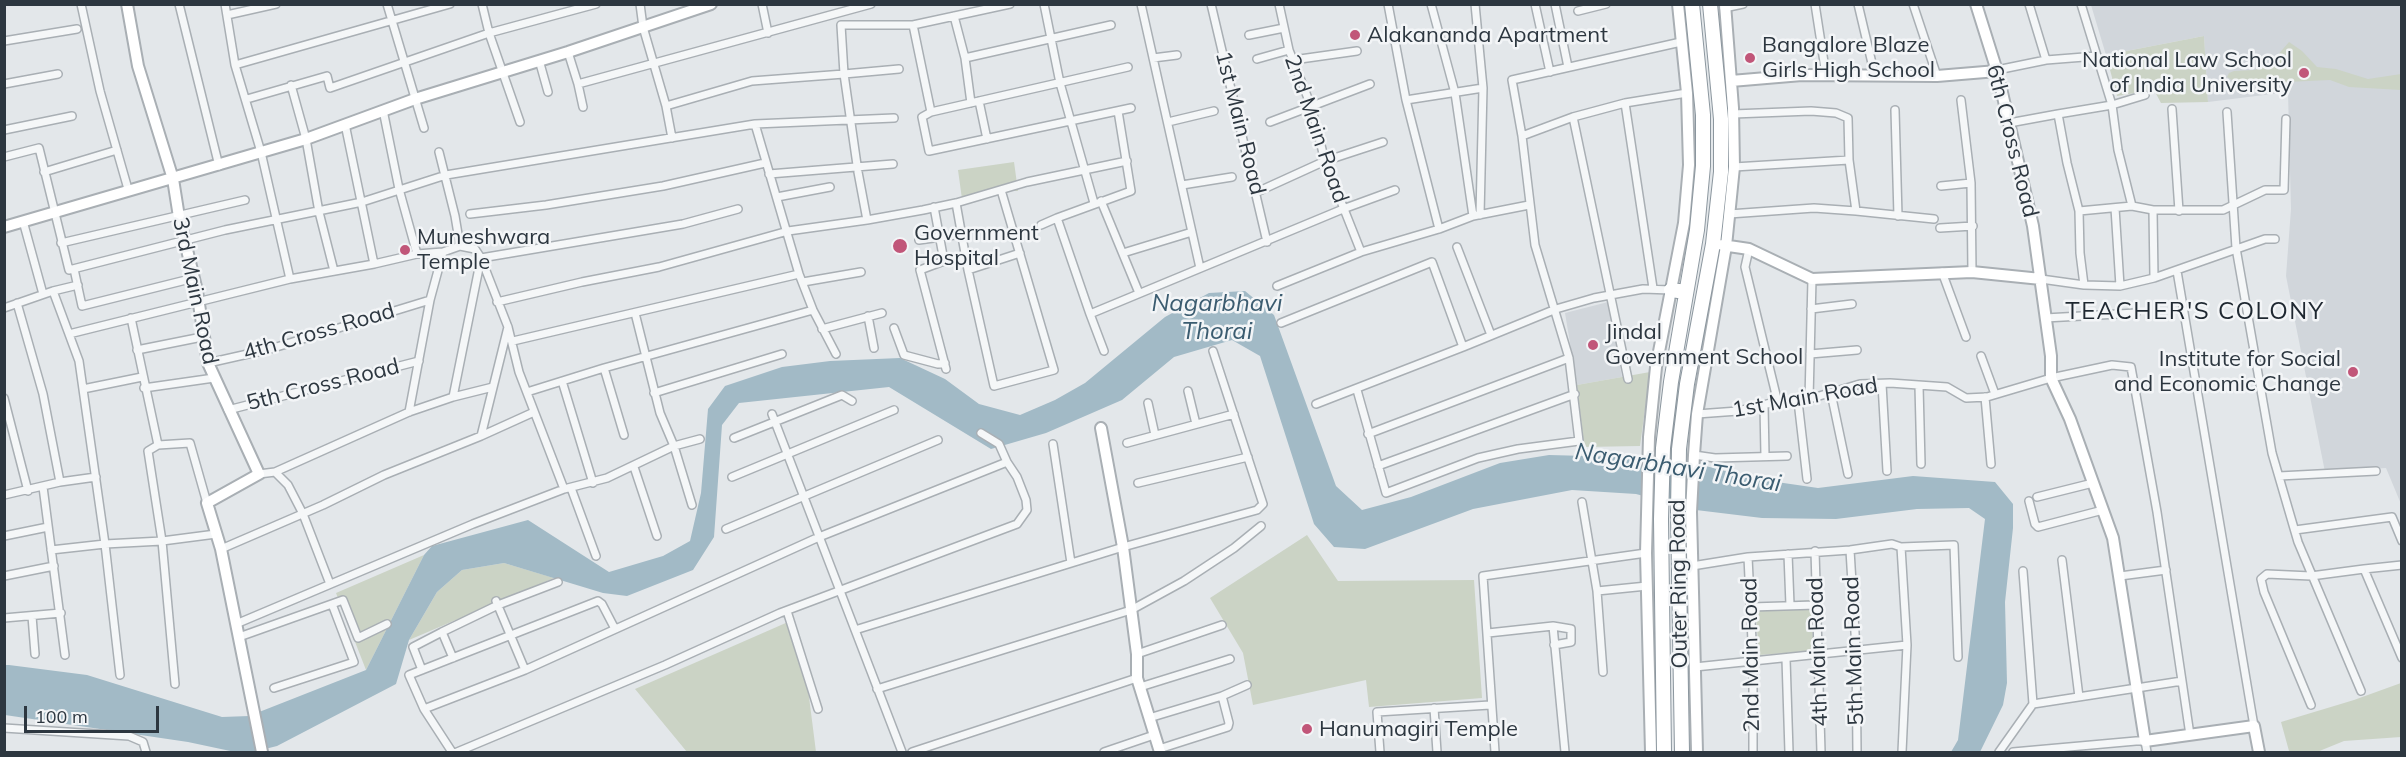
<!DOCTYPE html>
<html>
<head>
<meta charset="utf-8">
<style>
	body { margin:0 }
	#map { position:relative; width:2406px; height:757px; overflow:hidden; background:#e3e7ea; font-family:Mulish,sans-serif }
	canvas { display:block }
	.frame { position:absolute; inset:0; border:6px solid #2d3740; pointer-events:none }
	.scale { position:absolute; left:24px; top:706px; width:135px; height:27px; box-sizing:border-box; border:3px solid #2d3740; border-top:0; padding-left:8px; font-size:18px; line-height:21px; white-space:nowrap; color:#2d3740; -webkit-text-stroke:4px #f3f5f7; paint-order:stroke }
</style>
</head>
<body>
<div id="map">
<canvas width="2406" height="757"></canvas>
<div class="frame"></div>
<div class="scale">100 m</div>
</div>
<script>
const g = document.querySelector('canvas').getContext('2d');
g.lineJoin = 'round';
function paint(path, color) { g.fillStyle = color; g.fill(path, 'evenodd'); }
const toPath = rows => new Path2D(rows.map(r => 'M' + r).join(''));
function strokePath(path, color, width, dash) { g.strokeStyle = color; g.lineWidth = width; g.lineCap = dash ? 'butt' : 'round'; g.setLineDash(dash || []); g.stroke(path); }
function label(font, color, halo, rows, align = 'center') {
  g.font = font + ' Mulish,sans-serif'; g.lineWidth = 5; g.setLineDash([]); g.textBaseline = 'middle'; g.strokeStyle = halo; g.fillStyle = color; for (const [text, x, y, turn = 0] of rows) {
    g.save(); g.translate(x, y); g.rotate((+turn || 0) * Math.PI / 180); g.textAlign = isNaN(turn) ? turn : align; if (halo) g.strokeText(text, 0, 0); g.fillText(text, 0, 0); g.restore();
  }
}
const built = toPath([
	[2091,5,2401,5,2401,504,2386,468,2325,472,2286,276,2291,209,2288,92,2208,102,2204,36,2106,55],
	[1608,302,1622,377,1577,385,1565,313]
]);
const green = toPath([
	[2204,36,2208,102,2161,103,2154,90,2117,96,2106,55],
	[2289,42,2302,51,2317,67,2336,69,2368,79,2401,74,2401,90,2349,87,2330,80,2286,82,2256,81,2239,84,2227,77,2229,73,2234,71,2254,70,2270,64],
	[1014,162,1018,191,1001,190,962,199,958,170],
	[1650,372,1640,446,1584,447,1577,385],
	[1307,535,1338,581,1474,580,1482,698,1369,707,1366,680,1253,705,1243,653,1210,598],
	[424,555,366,670,336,593],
	[504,563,554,578,409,640,437,592,462,570],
	[1810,600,1814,651,1759,655,1755,604],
	[788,622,808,689,816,752,687,752,635,689],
	[2401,683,2401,737,2344,741,2317,752,2287,752,2289,751,2281,722,2354,700]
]);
const water = toPath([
	[1245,291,1274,315,1336,486,1362,510,1411,497,1500,463,1549,455,1624,457,1698,464,1756,479,1818,488,1913,476,1995,482,2013,504,2013,528,2005,602,2007,683,2003,705,1980,752,1951,752,1958,740,1985,519,1969,508,1917,509,1836,519,1762,518,1696,510,1636,494,1572,490,1473,509,1365,549,1334,547,1314,524,1260,356,1232,340,1174,357,1122,400,1046,433,991,449,889,387,739,403,722,425,714,537,693,570,627,596,603,593,504,563,462,570,437,592,409,640,396,684,277,746,253,752,235,752,188,742,5,715,4,665,9,665,87,675,222,717,249,716,366,670,424,555,432,546,528,520,609,572,663,556,690,541,701,493,708,409,725,386,782,367,830,361,900,358,945,379,979,404,1020,415,1055,400,1085,383,1165,317,1209,293]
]);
const street = toPath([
	[81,4,100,91,128,189],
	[179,4,219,166],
	[225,4,235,65,261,152,290,279],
	[387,4,424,128],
	[482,4,489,33,520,122],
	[640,4,643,27,666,106,752,81,844,74,841,25,913,25,1010,4],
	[762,4,768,33],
	[1044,4,1060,83,1094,203],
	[1141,4,1200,268],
	[1211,4,1267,242],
	[1279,4,1289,50,1311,106,1325,161,1361,252],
	[1388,4,1406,100,1439,229],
	[1431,4,1455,93,1473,216],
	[1475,4,1483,88,1480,215],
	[1535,4,1550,72],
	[1555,4,1568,67],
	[1815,4,1826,75],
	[1858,4,1875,76],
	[1913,4,1937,76],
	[2029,4,2046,60],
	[2081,4,2112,105,2118,150,2132,206],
	[1724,8,1743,4],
	[1578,11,1606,4],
	[227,15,276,4],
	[954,16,965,58,971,103],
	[913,25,931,112],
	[1249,35,1284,28],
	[4,41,77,29],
	[568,52,578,84,871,4],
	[965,58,1111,25],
	[1153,58,1177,55],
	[1257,59,1289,50],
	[539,60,548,92],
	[1293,60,1357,51],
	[235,65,450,4],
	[1128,67,931,112,922,117,929,151,1131,108],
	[1997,70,2046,60,2097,56],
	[4,84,58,74],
	[578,84,583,107],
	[291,85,306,139,319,212,334,271],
	[247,99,327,76,330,88,489,33,596,4],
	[1406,100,1483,88],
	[1961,100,1971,183,1972,272],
	[979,101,987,139],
	[1625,103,1653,288],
	[666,106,672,138],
	[2172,109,2179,211],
	[383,110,399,189,417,254],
	[1895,110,1898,216],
	[1118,111,1131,191,1057,218,1090,314,1343,209,1395,190],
	[2227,112,2236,248,2272,453,2298,542,2361,691],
	[1733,114,1811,111,1836,113,1848,118,1849,160],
	[2058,114,2112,105,2145,95],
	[1573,117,1628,379],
	[1168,122,1214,111],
	[1270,122,1370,84],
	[2009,123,2058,114,2067,163,2079,211,2080,253,2084,285,2120,286,2154,278,2265,239,2275,239],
	[345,124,374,264],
	[755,124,799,274,813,310,836,354],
	[4,130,72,116],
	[1522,136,1573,117,1625,103,1687,93],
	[439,152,455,216,460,246],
	[4,157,39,148,69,270,225,230,362,202,446,175,755,124,894,118],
	[857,165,844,74,899,69],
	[1734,167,1849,160,1856,211,1934,219],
	[44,172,117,150],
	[858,172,867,220],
	[769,174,893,164],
	[1182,185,1232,177],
	[1941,186,1971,183],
	[1257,192,1325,161,1383,142],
	[777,197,830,187],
	[1101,201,1139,293],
	[956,203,968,270,994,386,1054,370,1001,190],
	[934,207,944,261],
	[2115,208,2120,286],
	[2153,210,2154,278],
	[2079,211,2132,206,2153,210,2223,210,2265,190,2284,190,2286,119],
	[470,214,546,205,663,186,765,163],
	[1729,214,1814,208,1856,211],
	[23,221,43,294],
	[1041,225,1057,218],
	[1940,228,1973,226],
	[919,240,962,234],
	[61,243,245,200],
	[1457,247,1491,335],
	[1749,249,1745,267,1778,403],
	[1123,253,1192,232],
	[74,269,82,306,194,278],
	[968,270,1020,253],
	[2177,271,2254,726],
	[1942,272,1966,337],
	[2041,279,2084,285],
	[803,282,861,272],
	[1277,286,1361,252,1439,229,1473,216,1529,205],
	[53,291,79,361,105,544,120,675],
	[497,302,582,282,659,267,788,231,867,220,923,210,956,203,1027,182,1127,161],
	[17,303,43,394,60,482],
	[4,308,53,291,78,285],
	[1811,309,1852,304],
	[635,313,660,413,674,446,692,505],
	[1090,314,1104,351],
	[868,316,874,348],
	[131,318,158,445,190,443,207,503],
	[2045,318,2136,313],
	[1281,323,1432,262,1463,347,1556,309,1594,298,1643,289,1671,290],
	[894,328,904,355,938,364,945,363],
	[822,329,882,313],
	[69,334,290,279,374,264,417,254,443,252,460,246,475,249,481,258,508,327,519,372,564,489],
	[513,341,799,274],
	[137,350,202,337],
	[1810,354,1857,350],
	[1981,356,1995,394],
	[208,363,270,349,430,300],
	[604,368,813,310],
	[946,369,920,270,944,261,966,258],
	[562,381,593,483],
	[1882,384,1887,471],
	[1919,386,1921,464],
	[144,388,214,378],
	[83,389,142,377],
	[1357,390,1386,493,1478,458,1518,449,1579,441,1569,358,1535,245,1522,136,1512,80,1681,42],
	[1188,391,1196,424],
	[527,392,604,368,624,435],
	[654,393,782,354],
	[1831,393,1848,474],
	[453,397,493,387],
	[1985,397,1991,464],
	[4,398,28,491],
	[1809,399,1812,279],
	[1798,401,1807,479],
	[1148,403,1155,435],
	[1316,404,1463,347],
	[1764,405,1765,456],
	[228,410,419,361],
	[409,412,430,300,443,252],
	[772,414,902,752],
	[1697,414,1738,411,1771,403,1809,399,1860,384,1890,383,1947,387,1966,398,1987,397,2051,378,2112,365,2131,367,2157,512,2190,735],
	[981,433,999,444,1007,462],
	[1368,434,1569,358],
	[481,436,508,327],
	[734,438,842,395,852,401],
	[1127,443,1234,414],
	[1053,444,1071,563],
	[158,445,148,451,162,541,175,684],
	[1694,455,1715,458,1787,456],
	[1378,466,1575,394],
	[634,467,657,536],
	[275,472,288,485,303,514,330,584],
	[259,474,275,472,409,412,453,397,481,258,683,224,738,209],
	[2279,476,2376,471],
	[732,477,894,410],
	[1138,483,1248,457],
	[43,487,65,655],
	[571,488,596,556],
	[4,495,60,482,96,477],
	[2037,497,2093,483],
	[2029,501,2035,524,2038,527,2103,510],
	[1582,502,1597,591],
	[726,529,938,440],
	[2295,530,2392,517,2402,541],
	[4,536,48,527],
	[1901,547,1954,545,1958,657],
	[221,549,323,505,384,475,481,436,534,412],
	[51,550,105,544,162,541,216,534],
	[1850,550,1856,649,1857,752],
	[1815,551,1821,752],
	[1788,554,1790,605],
	[1748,557,1753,662,1753,752],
	[2062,560,2079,697],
	[1692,566,1748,557,1850,550,1892,544,1901,547,1907,645,1902,752],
	[2364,569,2402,565],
	[4,576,54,566],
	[2120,576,2166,570],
	[496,601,525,670],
	[1751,607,1816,605],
	[787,611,818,709],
	[32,616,35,654],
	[4,618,61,613],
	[236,624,473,524,564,489,607,478,674,446,700,439],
	[1553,626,1571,629,1571,642,1554,645],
	[855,630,1123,547,1257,510,1263,504,1213,351],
	[1488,633,1553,626,1565,752],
	[239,637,343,600,358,638,387,624],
	[1137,654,1222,625],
	[453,658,442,632,498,605,558,582],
	[1786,659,1789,752],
	[1695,667,1907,645],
	[422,670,413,647,442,632],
	[1603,672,1597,591,1647,586],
	[1140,687,1230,659],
	[274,688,354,662,332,604],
	[877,689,1131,610,1184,581,1234,548,1261,526],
	[2033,704,2182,681],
	[2311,705,2264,592,2261,579,2267,574,2311,576,2364,569,2402,658],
	[1434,708,1437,752],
	[424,709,409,675,598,601,602,604,615,629],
	[1149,718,1222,696],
	[4,728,129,736,143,742,146,752],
	[1159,749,1228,727,1229,723,1222,696,1247,685],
	[452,752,424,709,525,670,819,537,1007,462,1017,477,1026,500,1027,510,1017,524,780,613,665,665,457,752],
	[912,752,1137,678],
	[1104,752,1154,735],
	[1380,752,1377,712,1490,705],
	[1495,752,1483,576,1646,553],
	[1999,752,2033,704,2023,571],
	[2013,752,2136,741,2145,741,2147,752]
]);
const secondary = toPath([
	[127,4,138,66,173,179,179,217,197,291,208,363,259,474,207,503,221,549,262,752],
	[1976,4,1997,71,2033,226,2051,356,2051,378,2070,419,2113,538,2145,741,2254,726,2259,752],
	[1731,81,1802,75,1937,76,1997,71],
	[4,227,306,139,415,99,568,52,711,4],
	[1722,245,1749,249,1812,279,1972,272,2041,279],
	[1101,428,1123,547,1137,654,1137,678,1160,752],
	[1651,752,1646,553,1649,437,1656,367,1684,223,1689,165,1687,93,1678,4],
	[1697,752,1691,512,1694,455,1697,414,1726,246,1734,167,1733,108,1725,4]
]);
const highway = toPath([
	[1671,290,1686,292],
	[1664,752,1661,519,1663,448,1671,382,1697,230,1703,166,1703,115,1692,4],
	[1682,752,1678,511,1679,449,1687,384,1713,244,1721,172,1721,119,1710,4]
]);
const markers = [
	[1355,35,6,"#c15679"],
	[1750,58,6,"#c15679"],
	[2304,73,6,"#c15679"],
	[900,246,8,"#c15679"],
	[405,250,6,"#c15679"],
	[1593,345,6,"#c15679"],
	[2353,372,6,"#c15679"],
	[1307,729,6,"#c15679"]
];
const poiNames = [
	["Alakananda Apartment",1367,35],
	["Bangalore Blaze",1762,45],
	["Girls High School",1762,70],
	["National Law School",2292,60,"right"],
	["of India University",2292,85,"right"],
	["Government",914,233],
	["Hospital",914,258],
	["Muneshwara",417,237],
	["Temple",417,262],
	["Jindal",1605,332],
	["Government School",1605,357],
	["Institute for Social",2341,359,"right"],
	["and Economic Change",2341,384,"right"],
	["Hanumagiri Temple",1319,729]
];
const streetNames = [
	["1st Main Road",1240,123,76],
	["2nd Main Road",1316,129,71],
	["6th Cross Road",2012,141,76],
	["3rd Main Road",195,291,78],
	["4th Cross Road",319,332,-16],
	["5th Cross Road",323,385,-14],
	["1st Main Road",1805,398,-10],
	["Outer Ring Road",1679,584,-91],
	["5th Main Road",1854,651,-92],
	["4th Main Road",1818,652,-92],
	["2nd Main Road",1751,655,-91]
];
const waterNames = [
	["Nagarbhavi",1217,304],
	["Thorai",1217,332],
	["Nagarbhavi Thorai",1678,468,9]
];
const neighbourhoodNames = [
	["TEACHER'S COLONY",2195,312]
];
paint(built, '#d1d6db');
paint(green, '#cbd3c5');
paint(water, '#a2bac6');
strokePath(street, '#a9afb4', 10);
strokePath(secondary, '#a9afb4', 14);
strokePath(highway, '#8c979f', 16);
strokePath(street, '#f5f7f8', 7);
strokePath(secondary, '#fff', 10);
strokePath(highway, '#fff', 14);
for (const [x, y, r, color] of markers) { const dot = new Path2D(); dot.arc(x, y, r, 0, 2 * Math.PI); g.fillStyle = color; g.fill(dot); strokePath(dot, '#f3f5f7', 2); }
label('22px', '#2d3740', '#f3f5f7', poiNames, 'left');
label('22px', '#2d3740', '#f3f5f7', streetNames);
label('italic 24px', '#3b5c70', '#f3f5f7', waterNames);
g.letterSpacing = '1.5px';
label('24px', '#1f2831', '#f3f5f7', neighbourhoodNames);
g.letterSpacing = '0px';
</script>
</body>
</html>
